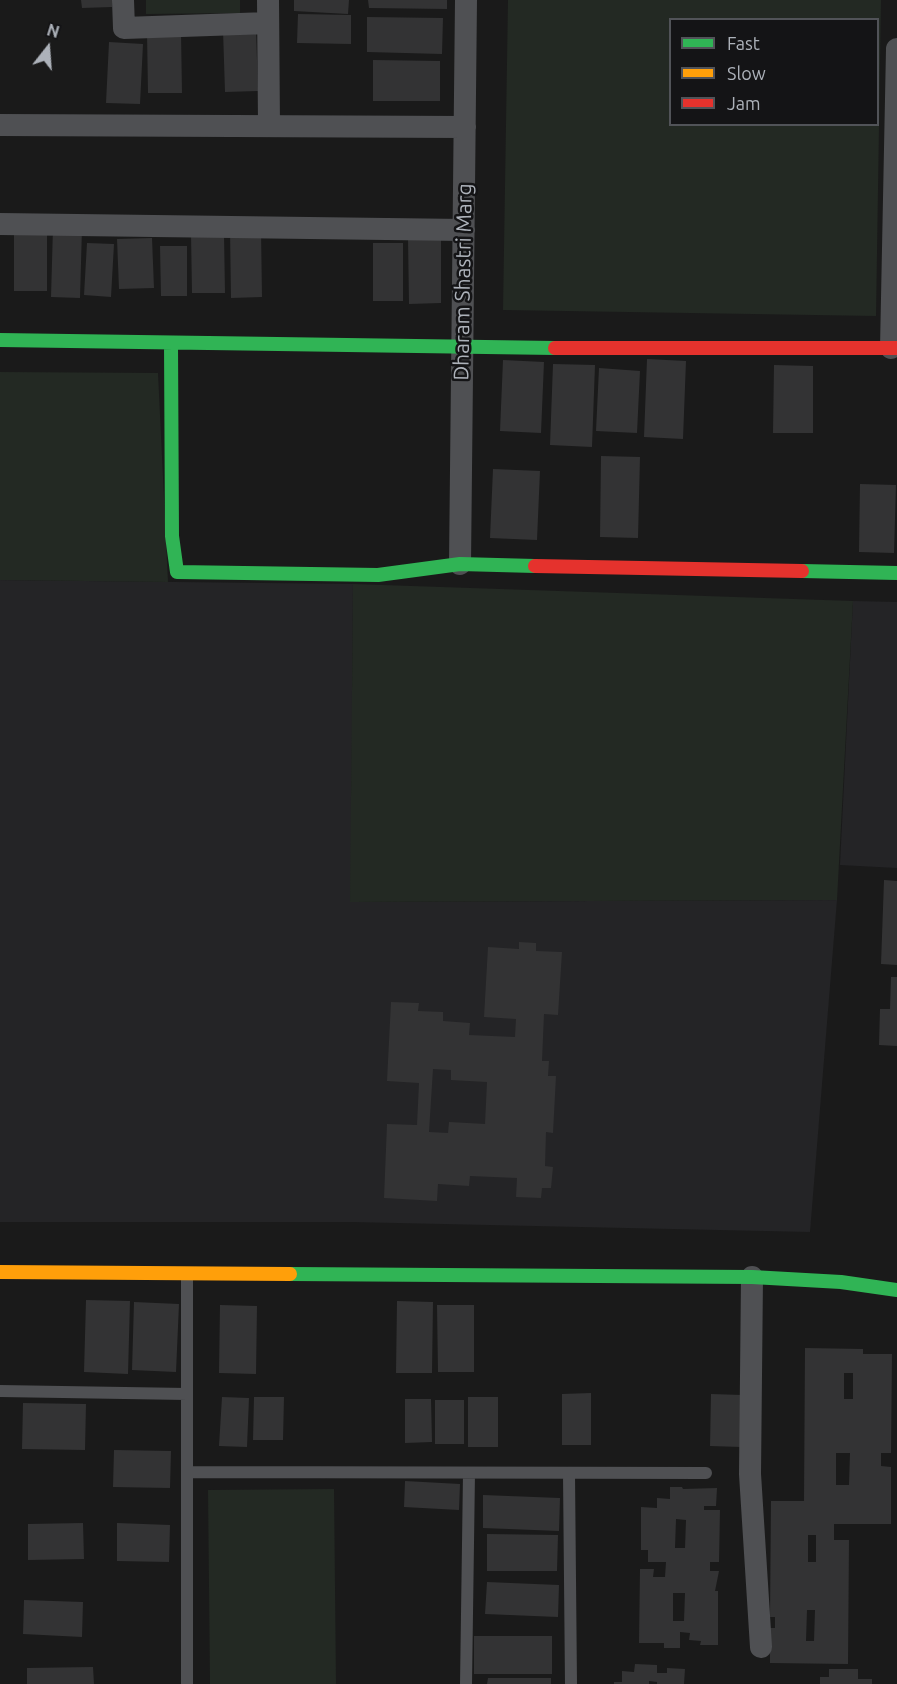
<!DOCTYPE html>
<style>
body{margin:0}
#map{position:relative;width:897px;height:1684px;overflow:hidden;background:#1a1a1a;font-family:Ubuntu,sans-serif}
canvas{display:block}
.legend{position:absolute;left:669px;top:18px;width:210px;height:108px;box-sizing:border-box;background:#141416;border:2px solid #515358;margin:0;padding:8px 10px;list-style:none;font-size:18px;color:#adb2ba}
.legend li{display:flex;align-items:center;gap:12px;height:30px}
.legend b{width:30px;border:2px solid #515358}
.north{position:absolute;left:18px;top:18px;width:60px;height:60px;-webkit-text-stroke:4px #141416;paint-order:stroke;rotate:17deg;font-size:16px;font-weight:700;line-height:24px;text-align:center;color:#adb2ba}
.north::after{content:'';display:block;margin:auto;width:21px;height:27px;background:#adb2ba;clip-path:polygon(50% 0,100% 100%,50% 72%,0 100%)}
</style>
<div id="map">
<canvas width="897" height="1684"></canvas>
<ul class="legend">
<li><b style="height:8px;background:#30b455"></b>Fast</li>
<li><b style="height:8px;background:#ff9f0a"></b>Slow</li>
<li><b style="height:8px;background:#e5322d"></b>Jam</li>
</ul>
<div class="north">N</div>
</div>
<script>
const g = document.querySelector('canvas').getContext('2d');
g.lineJoin = 'round';
function fillPath(path, color) { g.fillStyle = color; g.fill(path, 'evenodd'); }
const shape = rows => new Path2D(rows.map(r => 'M' + r).join(''));
function trace(path, color, width, dash) { g.strokeStyle = color; g.lineWidth = width; g.lineCap = dash ? 'butt' : 'round'; g.setLineDash(dash || []); g.stroke(path); }
function label(font, color, halo, rows, align = 'center') {
  g.font = font + ' Ubuntu,sans-serif'; g.lineWidth = 5; g.setLineDash([]); g.textBaseline = 'middle'; g.strokeStyle = halo; g.fillStyle = color; for (const [text, x, y, turn = 0] of rows) {
    g.save(); g.translate(x, y); g.rotate((+turn || 0) * Math.PI / 180); g.textAlign = isNaN(turn) ? turn : align; if (halo) g.strokeText(text, 0, 0); g.fillText(text, 0, 0); g.restore();
  }
}
const built = shape([
 [0,580,353,584,351,902,837,900,810,1232,351,1222,0,1222],
 [853,601,897,602,897,868,840,865]
]);
const green = shape([
 [146,0,240,0,240,13,146,14],
 [508,0,881,0,876,316,503,310],
 [670,20,878,20,878,124,670,124],
 [0,372,158,373,168,582,0,580],
 [353,584,853,601,837,900,350,902],
 [334,1489,336,1684,210,1684,208,1490]
]);
const building = shape([
 [81,0,112,0,112,7,82,8],
 [294,0,349,0,348,14,294,11],
 [368,0,447,0,447,9,369,8],
 [298,14,351,15,351,44,297,43],
 [367,17,443,18,442,54,367,52],
 [256,29,258,91,225,92,223,30],
 [147,32,181,32,182,93,148,93],
 [109,42,143,44,140,104,106,103],
 [373,60,440,61,440,101,373,101],
 [53,227,82,228,80,298,51,297],
 [14,229,47,229,47,291,14,291],
 [230,229,261,229,262,297,231,298],
 [191,234,224,234,225,293,192,293],
 [152,238,154,288,119,289,117,239],
 [408,238,441,238,441,303,409,304],
 [87,243,114,244,111,297,84,295],
 [373,243,403,243,403,301,373,301],
 [160,246,187,246,187,296,161,296],
 [647,359,686,361,683,439,644,437],
 [503,360,544,362,541,433,500,431],
 [553,364,595,365,592,447,550,445],
 [774,365,813,366,813,433,773,433],
 [599,368,640,371,637,433,596,431],
 [601,456,640,457,638,538,600,537],
 [493,469,540,471,537,540,490,538],
 [860,484,896,485,894,553,859,552],
 [884,880,897,881,897,965,881,964],
 [519,942,536,943,536,951,562,952,558,1015,544,1014,542,1061,549,1061,548,1076,556,1076,553,1133,546,1132,545,1166,553,1167,551,1188,542,1188,541,1198,516,1197,517,1178,470,1176,469,1186,438,1184,437,1201,384,1198,387,1124,417,1125,419,1083,387,1081,391,1002,419,1003,418,1011,443,1012,443,1021,470,1023,469,1035,515,1037,516,1019,484,1017,488,947,519,949],
 [433,1069,451,1070,451,1080,487,1082,485,1124,449,1122,448,1133,429,1132],
 [891,977,897,977,897,1046,879,1045,880,1009,890,1009],
 [86,1300,130,1301,128,1374,84,1372],
 [397,1301,433,1302,432,1373,396,1373],
 [134,1302,179,1304,176,1372,132,1370],
 [220,1305,257,1306,256,1374,219,1373],
 [437,1305,474,1305,474,1372,438,1372],
 [805,1348,863,1349,863,1354,892,1354,891,1453,881,1453,881,1466,891,1467,891,1524,834,1524,834,1540,849,1540,848,1664,770,1663,770,1628,775,1628,775,1617,770,1617,771,1501,804,1501],
 [844,1373,853,1373,853,1399,844,1399],
 [836,1453,850,1453,849,1485,836,1485],
 [808,1535,816,1535,816,1562,808,1562],
 [807,1610,815,1610,814,1641,806,1641],
 [591,1393,591,1445,562,1445,562,1394],
 [711,1394,742,1395,741,1447,710,1446],
 [222,1397,249,1398,247,1447,219,1446],
 [254,1397,284,1397,283,1440,253,1440],
 [468,1397,498,1397,498,1447,468,1447],
 [405,1399,431,1399,432,1442,405,1443],
 [435,1400,464,1400,464,1444,435,1444],
 [23,1403,86,1404,85,1450,22,1449],
 [114,1450,171,1451,170,1488,113,1487],
 [405,1481,460,1484,459,1510,404,1507],
 [670,1487,682,1487,683,1489,717,1488,716,1506,704,1506,704,1510,720,1510,719,1562,710,1562,710,1571,719,1571,715,1591,718,1591,718,1645,700,1645,701,1641,689,1640,690,1633,680,1632,680,1648,664,1648,664,1643,639,1643,640,1569,654,1569,653,1577,665,1577,666,1562,648,1562,648,1550,641,1550,641,1507,657,1508,657,1498,670,1499],
 [676,1519,686,1520,685,1548,675,1548],
 [673,1593,685,1593,684,1621,673,1621],
 [483,1495,560,1498,559,1531,483,1528],
 [83,1523,84,1559,28,1560,28,1524],
 [117,1523,170,1525,169,1562,117,1561],
 [487,1534,558,1535,557,1571,487,1571],
 [487,1582,559,1585,558,1617,485,1614],
 [24,1600,83,1602,82,1637,23,1634],
 [474,1636,552,1636,552,1674,474,1674],
 [635,1664,657,1665,657,1673,667,1673,667,1668,685,1669,684,1684,657,1684,657,1682,649,1681,649,1684,614,1684,614,1682,622,1682,622,1671,634,1672],
 [93,1667,94,1684,27,1684,27,1668],
 [829,1669,858,1669,858,1679,872,1679,872,1684,820,1684,820,1677,829,1677],
 [488,1678,551,1678,551,1684,487,1684]
]);
const lane = shape([
 [0,1391,187,1394],
 [187,1472,706,1473],
 [569,1474,571,1684],
 [187,1684,187,1274],
 [466,1684,469,1473]
]);
const street = shape([
 [123,0,124,28,268,23],
 [268,0,269,125],
 [0,125,465,127],
 [0,224,464,230],
 [891,348,897,49],
 [460,564,466,0],
 [752,1277,750,1474,761,1647]
]);
const fast = shape([
 [0,340,555,348],
 [171,343,172,536,177,572,378,575,460,564,535,566],
 [802,571,897,573],
 [290,1274,752,1277,841,1282,897,1290]
]);
const slow = shape([
 [0,1272,290,1274]
]);
const jam = shape([
 [555,348,897,348],
 [535,566,802,571]
]);
const streetNames = [
 ["Dharam Shastri Marg",463,282,-89]
];
fillPath(built, '#242426');
fillPath(green, '#232923');
fillPath(building, '#333334');
trace(lane, '#4f5053', 12);
trace(street, '#4f5053', 22);
trace(fast, '#30b455', 14);
trace(slow, '#ff9f0a', 14);
trace(jam, '#e5322d', 14);
label('21px', '#adb2ba', '#141416', streetNames);
</script>
